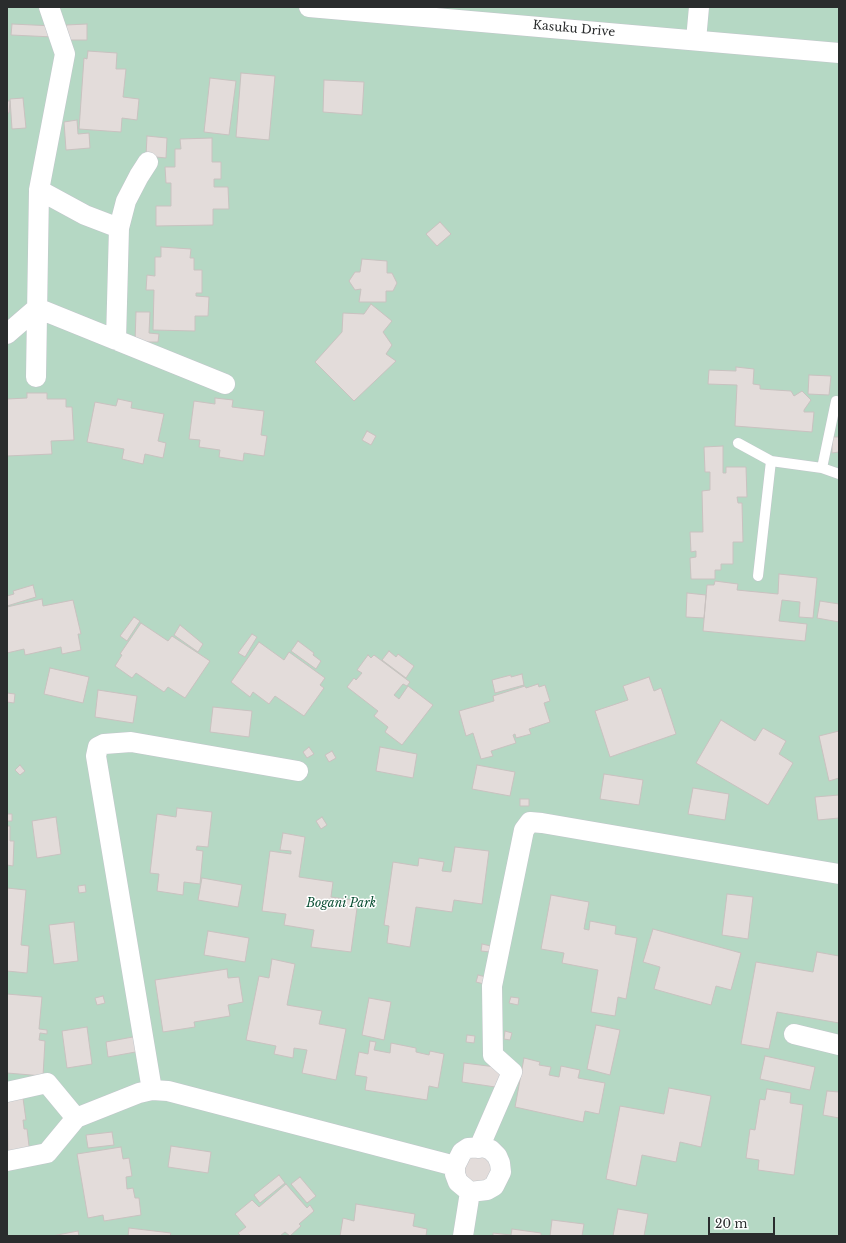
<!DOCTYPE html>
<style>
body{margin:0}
#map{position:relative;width:846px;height:1243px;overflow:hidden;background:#f5fafe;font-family:"Libre Baskerville",serif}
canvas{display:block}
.frame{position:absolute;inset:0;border:8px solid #2a2c2d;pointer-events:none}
.scale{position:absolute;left:708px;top:1217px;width:67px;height:18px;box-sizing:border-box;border:2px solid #2a2c2d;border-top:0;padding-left:5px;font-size:12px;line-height:14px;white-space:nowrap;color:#2a2c2d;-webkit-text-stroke:3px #fff;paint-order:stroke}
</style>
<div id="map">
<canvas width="846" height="1243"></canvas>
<div class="frame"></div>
<div class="scale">20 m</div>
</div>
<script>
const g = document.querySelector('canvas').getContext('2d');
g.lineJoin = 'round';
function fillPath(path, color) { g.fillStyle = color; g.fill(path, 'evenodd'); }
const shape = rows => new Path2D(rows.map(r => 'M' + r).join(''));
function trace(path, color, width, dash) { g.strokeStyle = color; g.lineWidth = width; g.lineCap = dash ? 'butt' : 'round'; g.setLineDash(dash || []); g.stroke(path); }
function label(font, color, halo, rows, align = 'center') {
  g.font = font + ' "Libre Baskerville",serif'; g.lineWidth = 3; g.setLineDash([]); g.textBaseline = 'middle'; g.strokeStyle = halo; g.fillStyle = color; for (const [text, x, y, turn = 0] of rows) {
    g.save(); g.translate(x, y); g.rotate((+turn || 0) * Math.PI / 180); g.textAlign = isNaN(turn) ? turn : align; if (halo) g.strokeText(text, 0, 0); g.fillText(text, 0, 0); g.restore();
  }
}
const green = shape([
 [7,7,839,7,839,1236,7,1236]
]);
const building = shape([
 [12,24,54,26,53,37,11,35,12,24],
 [87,24,87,40,66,40,66,25,87,24],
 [88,51,117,53,116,69,126,69,123,97,139,99,137,120,122,118,121,132,79,129,84,58,87,59,88,51],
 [241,73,275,76,269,140,236,137,241,73],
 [210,78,236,81,229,135,204,132,210,78],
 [324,80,364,82,362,115,323,112,324,80],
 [23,98,26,128,12,129,10,99,23,98],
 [7,101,10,101,9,113,7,113,7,101],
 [77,120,78,134,89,133,90,148,66,150,64,122,77,120],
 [147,136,167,138,166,158,146,156,147,136],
 [212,138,212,162,221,162,221,179,214,179,214,187,228,187,229,209,213,209,213,225,156,226,156,206,171,206,171,183,166,183,165,167,175,167,175,149,181,149,180,139,212,138],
 [440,222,451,234,437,246,426,234,440,222],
 [161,247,191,249,190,258,194,258,194,270,202,270,202,293,196,293,196,296,209,297,208,316,195,316,195,331,153,330,154,290,146,290,147,275,155,276,155,257,161,257,161,247],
 [362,259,387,261,387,273,392,273,397,283,393,291,386,291,386,302,359,302,361,289,355,290,349,281,355,272,360,272,362,259],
 [371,304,392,321,383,332,392,345,386,354,396,361,354,401,315,362,342,332,343,313,364,314,371,304],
 [136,312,150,312,149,333,159,334,158,342,135,342,136,312],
 [736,367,754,369,753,384,760,385,760,389,791,391,794,396,802,391,811,400,804,410,804,412,814,412,812,432,735,426,737,385,708,384,709,370,736,371,736,367],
 [809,375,831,376,829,395,808,394,809,375],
 [27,393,47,393,47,399,66,399,66,407,72,407,74,440,51,441,52,454,7,456,7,399,27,398,27,393],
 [215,398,233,400,232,407,264,411,261,435,267,436,264,456,244,453,243,461,219,457,220,450,199,447,200,440,189,439,194,401,215,404,215,398],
 [118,399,132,402,131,408,164,414,158,441,166,443,163,458,145,454,143,464,122,459,124,449,87,442,95,402,116,406,118,399],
 [367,431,376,436,371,445,362,440,367,431],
 [832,437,839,437,839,452,832,453,832,437],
 [723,446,723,473,726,473,726,467,746,467,747,497,737,497,738,503,742,503,743,542,733,542,733,564,721,564,721,570,715,570,715,579,691,579,690,558,696,557,696,551,691,552,690,532,703,532,702,491,710,490,710,472,705,472,704,447,723,446],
 [779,574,817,578,813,618,799,617,800,602,782,600,779,621,807,624,805,641,703,631,707,585,714,585,715,581,738,584,737,590,778,594,779,574],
 [33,585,36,597,7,606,7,596,14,594,13,591,33,585],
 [687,593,706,595,704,618,686,617,687,593],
 [42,599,43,606,73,600,81,634,78,634,81,650,62,654,61,647,25,655,24,649,7,653,7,607,42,599],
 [820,601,839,604,839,622,817,618,820,601],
 [134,617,140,621,127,641,120,636,134,617],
 [141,623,168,641,172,636,210,661,185,698,168,687,164,692,136,673,132,678,115,666,122,655,120,654,141,623],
 [180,625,203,644,198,652,174,635,180,625],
 [252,634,257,637,245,657,238,653,252,634],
 [298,641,314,653,313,655,321,661,316,669,291,651,298,641],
 [259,642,284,660,289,652,325,678,320,685,324,688,304,716,275,696,269,704,253,692,250,697,231,682,259,642],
 [389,651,396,657,398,654,414,666,406,678,382,660,389,651],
 [368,655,371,658,374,655,410,682,407,686,403,684,394,695,399,699,408,686,433,705,402,745,385,732,388,727,374,716,378,711,347,687,354,678,356,680,362,673,357,670,368,655],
 [50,668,89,677,83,703,44,694,50,668],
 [522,674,524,685,495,693,492,680,511,675,511,677,522,674],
 [649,677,654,691,661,688,676,734,610,757,595,711,628,700,623,686,649,677],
 [538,684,539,687,545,685,550,701,544,703,550,722,529,729,531,734,516,738,515,734,513,735,516,743,491,751,493,756,481,759,473,733,466,736,459,711,494,701,493,696,525,686,526,688,538,684],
 [98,690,137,696,133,723,95,717,98,690],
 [7,693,15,694,14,703,7,702,7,693],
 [213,707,252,711,249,737,210,732,213,707],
 [721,720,755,741,763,728,786,741,779,754,793,763,768,805,696,763,721,720],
 [839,731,839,778,829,781,819,736,839,731],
 [309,747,314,754,307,758,303,752,309,747],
 [380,747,417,754,413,778,376,771,380,747],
 [332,751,336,758,329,762,325,755,332,751],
 [20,765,25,771,20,775,15,770,20,765],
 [477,765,515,772,510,796,472,789,477,765],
 [604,774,643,780,639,805,600,799,604,774],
 [693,788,729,794,725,820,688,814,693,788],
 [839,795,839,818,818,820,815,797,839,795],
 [520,799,529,799,529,806,520,806,520,799],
 [177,808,212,812,208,847,197,846,196,850,203,851,200,884,184,882,183,895,157,891,159,874,150,873,157,814,176,817,177,808],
 [7,814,12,814,12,821,7,821,7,814],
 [56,817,61,854,37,858,32,821,56,817],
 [322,817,327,825,321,829,316,821,322,817],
 [7,826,10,826,10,841,14,841,13,866,7,865,7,826],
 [283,833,305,837,299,877,333,882,331,897,358,901,351,952,311,947,314,930,284,925,286,914,262,911,270,851,291,854,291,851,280,850,283,833],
 [455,847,489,851,482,904,454,900,452,912,416,907,410,947,387,943,389,926,384,925,393,862,418,866,419,858,444,862,442,871,451,872,455,847],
 [202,878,242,885,238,907,198,900,202,878],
 [85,885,86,892,79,893,78,886,85,885],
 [7,888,26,890,21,945,29,946,27,973,7,971,7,888],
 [727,894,753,897,748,939,722,935,727,894],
 [551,895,589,902,584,929,589,930,590,921,616,926,615,934,637,938,626,999,618,997,615,1016,591,1012,598,970,562,963,564,953,541,949,551,895],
 [74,922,78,961,54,964,49,925,74,922],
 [653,929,741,953,731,990,716,986,711,1005,654,989,660,967,643,962,653,929],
 [208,931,249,938,245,962,204,955,208,931],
 [482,944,491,946,490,952,481,951,482,944],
 [817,952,839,956,839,1023,777,1012,769,1049,741,1044,756,962,813,972,817,952],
 [272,959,295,964,287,1005,322,1011,319,1024,346,1029,336,1080,302,1073,307,1050,294,1048,293,1058,274,1054,276,1046,246,1040,259,976,269,978,272,959],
 [227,969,228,978,239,977,243,1002,228,1005,230,1016,194,1022,195,1027,163,1032,155,980,227,969],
 [478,975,486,977,484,984,476,982,478,975],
 [7,994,42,997,39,1029,47,1030,47,1034,40,1033,39,1040,45,1041,43,1076,7,1073,7,994],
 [103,996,105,1003,97,1005,95,998,103,996],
 [511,997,519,998,518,1005,509,1003,511,997],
 [369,998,391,1002,384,1040,362,1035,369,998],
 [596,1025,620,1030,610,1075,587,1069,596,1025],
 [87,1027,92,1064,67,1068,62,1031,87,1027],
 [505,1031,512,1033,510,1040,504,1039,505,1031],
 [467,1035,475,1036,474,1043,466,1042,467,1035],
 [138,1036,141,1051,108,1057,106,1042,138,1036],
 [370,1041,376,1042,374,1050,390,1053,391,1043,416,1048,416,1052,429,1055,430,1051,444,1054,438,1088,429,1086,427,1100,365,1090,367,1077,355,1075,359,1052,368,1054,370,1041],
 [765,1056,815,1067,810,1090,760,1079,765,1056],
 [524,1058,540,1062,539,1065,551,1067,549,1075,559,1077,561,1066,580,1070,578,1078,605,1083,599,1114,585,1111,583,1122,515,1107,524,1058],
 [464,1063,504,1068,502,1088,462,1082,464,1063],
 [669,1088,711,1096,701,1147,680,1142,676,1162,642,1155,636,1186,606,1179,620,1106,664,1114,669,1088],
 [767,1089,791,1093,790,1103,803,1105,794,1175,758,1170,759,1160,746,1158,750,1129,755,1130,760,1099,765,1100,767,1089],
 [827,1091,839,1092,839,1118,823,1115,827,1091],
 [7,1095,23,1098,26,1120,23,1120,24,1129,27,1129,30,1154,8,1157,7,1095],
 [112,1132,114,1145,88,1148,86,1135,112,1132],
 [171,1146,211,1152,208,1173,168,1167,171,1146],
 [121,1147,123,1159,129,1158,132,1176,126,1177,127,1189,133,1188,135,1198,139,1198,141,1215,104,1221,103,1215,88,1218,77,1154,121,1147],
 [482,1154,492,1164,492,1178,473,1186,462,1177,468,1157,482,1154],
 [279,1175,285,1183,260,1203,254,1195,279,1175],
 [300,1177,316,1196,307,1203,291,1184,300,1177],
 [286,1184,307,1208,310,1205,314,1211,299,1224,301,1226,290,1236,285,1232,280,1236,241,1236,238,1233,246,1227,235,1214,252,1200,259,1207,286,1184],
 [356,1204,415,1214,413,1226,427,1229,426,1236,340,1236,343,1218,354,1221,356,1204],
 [618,1209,648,1214,644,1236,613,1236,618,1209],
 [552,1220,584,1224,582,1236,550,1236,552,1220],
 [129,1228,171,1233,170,1236,128,1236,129,1228],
 [512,1229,541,1233,541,1236,493,1236,493,1233,511,1235,512,1229],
 [78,1231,79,1236,52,1236,78,1231]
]);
const lane = shape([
 [738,443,771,461,822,468,839,474],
 [822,468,836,401],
 [758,576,771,461]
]);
const street = shape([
 [309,7,839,53],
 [696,40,699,7],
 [39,190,85,215,119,228,116,340],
 [119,228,126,201,139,176,148,162],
 [7,334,37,308,225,384],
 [36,377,39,190,65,54,49,7],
 [794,1034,839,1045],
 [152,1090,96,756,98,747,104,744,131,742,298,771],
 [7,1092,47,1083,76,1118],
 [484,1147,491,1150,497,1156,500,1163,501,1172,494,1186,487,1190,470,1192,458,1182,455,1174,455,1166,462,1152,468,1148,484,1147],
 [479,1148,512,1072,493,1055,492,986,524,830,530,822,542,823,839,874],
 [7,1161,47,1153,76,1118,139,1093,152,1090,168,1091,455,1166],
 [463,1236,470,1192]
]);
const streetNames = [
 ["Kasuku Drive",574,29,5]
];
const parkNames = [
 ["Bogani Park",341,904]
];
fillPath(green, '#b5d8c4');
fillPath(building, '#e3dcda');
trace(building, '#c9c2c0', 1);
trace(lane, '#c1c6ca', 11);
trace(street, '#c1c6ca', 21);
trace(lane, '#fff', 10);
trace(street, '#fff', 20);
label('12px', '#2a2c2d', '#fff', streetNames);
label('italic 12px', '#0e5136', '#fff', parkNames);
</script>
